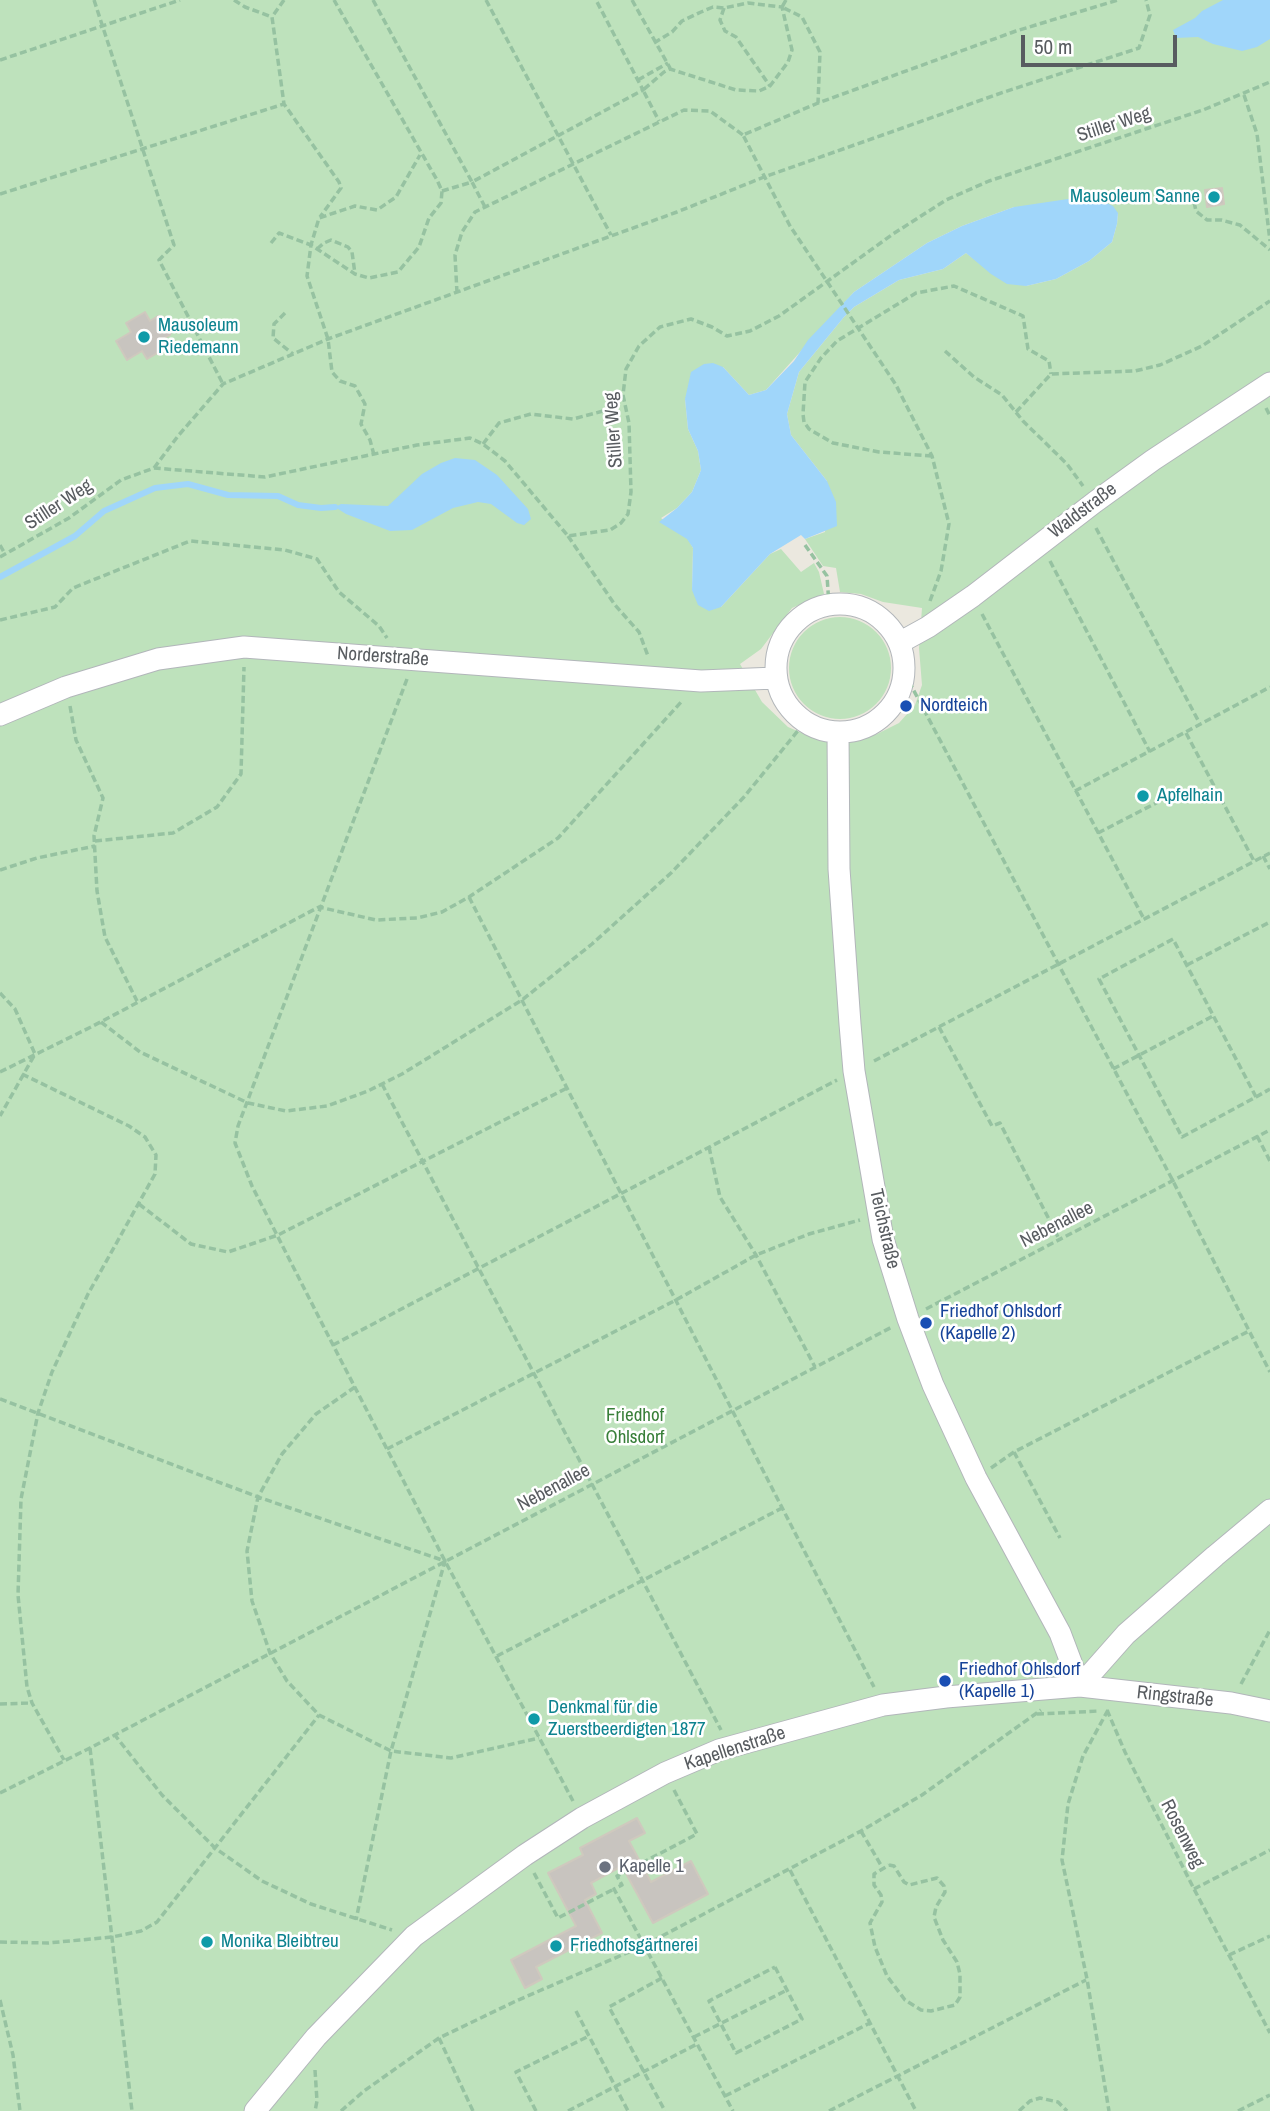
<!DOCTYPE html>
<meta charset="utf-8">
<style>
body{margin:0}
#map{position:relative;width:1270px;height:2111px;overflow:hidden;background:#ebe8df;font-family:"Archivo Narrow",sans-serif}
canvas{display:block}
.scale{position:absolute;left:1021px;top:35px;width:156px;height:32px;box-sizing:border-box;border:4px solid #585c60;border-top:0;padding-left:9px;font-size:21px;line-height:24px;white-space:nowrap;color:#585c60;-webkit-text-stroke:5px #fff;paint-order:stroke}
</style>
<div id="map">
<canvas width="1270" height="2111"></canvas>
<div class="scale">50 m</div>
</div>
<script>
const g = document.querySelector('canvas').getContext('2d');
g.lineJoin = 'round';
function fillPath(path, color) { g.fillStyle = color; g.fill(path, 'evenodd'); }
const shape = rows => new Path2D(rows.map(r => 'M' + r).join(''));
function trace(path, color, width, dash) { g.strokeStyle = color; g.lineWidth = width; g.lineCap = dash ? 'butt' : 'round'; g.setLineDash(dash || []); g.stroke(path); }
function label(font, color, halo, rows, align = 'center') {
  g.font = font + ' "Archivo Narrow",sans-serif'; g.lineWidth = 5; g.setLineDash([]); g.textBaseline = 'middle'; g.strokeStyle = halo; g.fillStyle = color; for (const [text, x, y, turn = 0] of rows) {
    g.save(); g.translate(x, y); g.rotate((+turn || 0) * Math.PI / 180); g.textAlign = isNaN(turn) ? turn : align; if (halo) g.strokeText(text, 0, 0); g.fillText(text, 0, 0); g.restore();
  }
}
const green = shape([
 [0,0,1270,0,1270,2111,0,2111],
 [1014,207,1118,213,1117,224,1112,242,1089,261,1056,279,1026,286,978,262,966,253,943,269,899,280,854,307,844,317,799,372,787,414,791,435,827,481,825,532,805,539,823,566,836,568,840,592,861,594,883,602,922,608,919,648,922,685,915,705,899,723,877,734,855,742,809,736,788,727,762,702,740,664,761,649,792,608,824,594,819,572,814,563,801,572,781,549,770,554,721,607,692,590,693,548,688,539,661,518,677,508,692,492,701,470,698,451,688,429,685,399,723,367,749,395,766,390,854,292,927,243,962,226],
 '789 668a51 51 0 1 1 102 0a51 51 0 1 1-102 0Z'
]);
const water = shape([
 [1223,0,1270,0,1270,39,1257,47,1242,51,1213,44,1198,37,1176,38,1173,30,1195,18,1202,11],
 [1068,199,1098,199,1113,206,1118,213,1117,224,1112,242,1089,261,1056,279,1026,286,1007,284,991,274,966,253,943,269,899,280,854,307,844,317,799,372,787,414,791,435,827,481,836,502,837,526,805,539,801,535,770,554,721,607,709,611,698,605,692,590,693,548,687,539,659,522,677,508,692,492,701,470,698,451,688,429,685,399,691,372,704,364,713,363,723,367,749,395,766,390,794,361,808,340,854,292,927,243,962,226,1014,207],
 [455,458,475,460,497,475,528,509,531,519,524,525,517,523,491,504,478,502,453,508,412,530,390,531,346,514,335,507,341,504,388,506,422,474,441,463]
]);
const stream = shape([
 [0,577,75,536,104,511,155,488,188,484,228,495,278,496,298,505,321,508,335,507]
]);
const building = shape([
 [1222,188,1224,204,1207,207,1205,190,1222,188],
 [145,312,150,321,158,316,166,318,172,328,170,335,161,340,166,348,147,359,142,351,127,360,116,341,131,332,126,323,145,312],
 [637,1818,645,1833,629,1841,651,1882,691,1861,708,1894,653,1923,622,1866,591,1883,596,1894,585,1900,602,1933,536,1967,542,1979,525,1988,511,1960,576,1926,548,1873,583,1855,580,1848,637,1818]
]);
const path = shape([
 [94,0,174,245,159,260,223,384],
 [234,0,245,7,272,17],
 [284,0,272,17,284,104,339,182,341,188,320,217],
 [373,0,472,182,643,90,596,0],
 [486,0,611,235],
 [632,0,670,68],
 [786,0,782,7,802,17,820,52,818,103],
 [724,8,720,20,725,31,736,37,770,86],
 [654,43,672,32,682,21,701,12,713,7,724,8,748,3,782,7,792,50,788,62,770,86,759,91,736,90,670,69,664,72,643,90,659,121],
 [0,60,180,0],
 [638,80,668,63],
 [1244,95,1257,134,1270,241],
 [442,191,472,182,485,207],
 [0,194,284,104],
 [1194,202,1196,211,1207,220,1221,220,1240,225,1270,250],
 [271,243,279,233,311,245,355,274,369,278,398,272,419,247,429,218,441,203,442,191,437,180,334,0],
 [317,249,324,243,331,240,348,247,352,252,355,274],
 [457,293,455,255,462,232,475,212,684,110,710,111,743,135],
 [285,313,274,324,273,338,293,354],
 [945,351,974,377,1002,395,1023,421,1067,464,1083,486],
 [1266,408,1270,416],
 [1016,412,1051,374,1135,371,1160,365,1202,346,1270,301],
 [483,444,499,423,531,414,573,419,607,410,623,395],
 [374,455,370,440,361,424,365,404,355,386,340,381,332,372,328,339,307,276,311,245,319,218,355,206,377,210,396,197,420,155],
 [932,456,879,452,833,443,809,429,804,422,803,414,805,382,821,358,837,341,916,293,954,286,1023,316,1028,349,1049,361,1051,374],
 [154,468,178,436,223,384,328,339,677,212,764,177,1004,92,1139,48,1150,15,1146,0],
 [1096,528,1200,724],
 [568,536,615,605,639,632,648,656],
 [0,545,5,554],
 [805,545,827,576,829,605],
 [0,557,69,518,121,480,154,468,265,477,417,445,470,438,483,444,505,461,568,536,610,530,621,523,628,514,631,492,629,423,623,395,626,369,639,346,660,327,691,319,712,327,727,336,750,331,779,316,893,234,946,200,989,181,1203,110,1270,82],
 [1050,561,1150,752],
 [930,601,941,571,949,524,932,456,896,385,790,226,743,135,818,103,1016,31,1118,0],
 [982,614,1144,919],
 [0,620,55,607,73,588,190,541,285,550,317,559,339,592,379,626,387,638],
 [904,672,1173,1181,1270,1372],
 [407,679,238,1126,235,1143,252,1186,333,1345,445,1561,573,1801],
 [70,706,76,740,103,798,94,836,97,891,105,937,137,1001],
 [1186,733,1254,861],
 [1075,791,1270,687],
 [1098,833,1158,802],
 [95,841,173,833,217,807,241,774,244,667],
 [1263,856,1270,869],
 [0,870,37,858,95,846],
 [469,897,874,1687],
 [1187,965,1270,922],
 [0,993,15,1009,35,1054,0,1116],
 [101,1022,140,1052,248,1103,286,1111,327,1106,368,1091,402,1074,522,1000,592,944,671,873,744,797,805,722],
 [939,1027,992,1126,1000,1123,1059,1239],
 [874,1061,1270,853],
 [1113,1069,1213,1016],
 [0,1072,91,1027,319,907,376,920,417,918,442,912,469,897,558,838,682,701],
 [22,1074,129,1126,145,1137,156,1155,155,1174,88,1294,52,1372,38,1413,21,1499,18,1595,27,1687,32,1703,64,1760],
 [382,1084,721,1730],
 [1256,1097,1173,939,1099,979,1182,1137,1256,1097,1270,1089],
 [1257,1136,1270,1161],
 [709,1147,720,1197,756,1255,815,1367],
 [139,1204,191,1244,228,1252,278,1235,567,1088],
 [926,1309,1270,1130],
 [333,1345,837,1080],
 [355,1387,316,1414,282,1454,258,1497,247,1551,252,1601,270,1653,287,1681,319,1715,391,1751,451,1758,539,1738],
 [0,1399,258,1497,445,1561,391,1751,356,1920],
 [387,1449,676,1300,756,1255,809,1234,860,1220],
 [1014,1452,1060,1538],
 [991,1468,1014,1452,1249,1331],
 [497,1656,782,1508],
 [1241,1684,1270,1630],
 [0,1704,32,1703],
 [1107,1710,1125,1752,1194,1889,1270,2033],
 [1108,1710,1083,1756,1068,1804,1062,1860,1087,1979,1109,2111],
 [1037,1714,1099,1711],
 [114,1734,162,1795,215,1848,262,1881,311,1904,392,1930],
 [90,1748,132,2111],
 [674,1790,697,1834,617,1876,622,1885,614,1889,733,2111],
 [0,1793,90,1748,892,1327],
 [861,1831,882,1867],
 [889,1865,894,1866,904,1882,909,1885,937,1878,944,1886,945,1892,936,1907,934,1917,943,1940,957,1962,960,1974,960,1997,955,2005,931,2011,921,2010,905,2000,887,1976,875,1947,870,1923,882,1902,881,1895,874,1885,874,1874,889,1865],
 [790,1870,916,2111],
 [534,1873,558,1918,614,1889],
 [1194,1889,1270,1850],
 [622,1940,643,1945],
 [0,1942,48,1943,112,1937,141,1931,157,1922,319,1715],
 [1229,1955,1270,1936],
 [775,1967,802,2019,736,2053,709,2001,775,1967],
 [662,1978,609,2007,665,2111],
 [0,2000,13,2055,20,2111],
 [576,2011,628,2111],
 [694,2037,787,1990],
 [439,2038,473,2111],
 [315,2070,317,2101,315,2111],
 [725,2096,870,2023],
 [341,2111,364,2091,439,2038,516,2001,645,1945,861,1831,922,1795,1041,1710],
 [536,2111,516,2072,589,2036],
 [568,2111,697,2044],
 [829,2111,1086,1980],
 [1019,2111,1030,2101,1040,2098,1058,2102,1067,2111],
 [1238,2111,1270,2095]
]);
const minor = shape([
 '776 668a64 64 0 1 1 128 0a64 64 0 1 1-128 0Z',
 [899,643,928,627,973,596,1095,502,1153,460,1270,383],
 [0,715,66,687,158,659,244,647,701,681,776,678],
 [838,732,839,869,850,1024,854,1071,883,1239,908,1319,933,1385,976,1478,1060,1633,1080,1686],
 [1080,1686,1126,1634,1215,1556,1270,1510],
 [255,2111,316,2037,414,1936,525,1855,582,1818,665,1773,719,1750,883,1705,946,1697,1080,1686,1231,1703,1270,1711]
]);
const markers = [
 [1214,197,7,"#0f9aa8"],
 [144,337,7,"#0f9aa8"],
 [906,706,7,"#1a4fb4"],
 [1143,796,7,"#0f9aa8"],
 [926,1323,7,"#1a4fb4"],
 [945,1681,7,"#1a4fb4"],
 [534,1719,7,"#0f9aa8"],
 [605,1867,7,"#6b7280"],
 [207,1942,7,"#0f9aa8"],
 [556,1946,7,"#0f9aa8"]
];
const streetNames = [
 ["Stiller Weg",1114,125,-18],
 ["Stiller Weg",614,430,-94],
 ["Stiller Weg",59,505,-33],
 ["Waldstraße",1083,511,-37],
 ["Norderstraße",383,657,4],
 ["Nebenallee",1057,1225,-27],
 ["Teichstraße",884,1229,77],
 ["Nebenallee",554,1488,-28],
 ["Ringstraße",1175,1697,6],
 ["Kapellenstraße",735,1749,-18],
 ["Rosenweg",1182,1834,63]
];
const cultureNames = [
 ["Mausoleum Sanne",1200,197,"right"],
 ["Mausoleum",158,326],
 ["Riedemann",158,348],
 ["Apfelhain",1157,796],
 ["Denkmal für die",548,1708],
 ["Zuerstbeerdigten 1877",548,1730],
 ["Monika Bleibtreu",221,1942],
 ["Friedhofsgärtnerei",570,1946]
];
const transitNames = [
 ["Nordteich",920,706],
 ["Friedhof Ohlsdorf",940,1312],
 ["(Kapelle 2)",940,1334],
 ["Friedhof Ohlsdorf",959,1670],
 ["(Kapelle 1)",959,1692]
];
const parkNames = [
 ["Friedhof",635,1416],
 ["Ohlsdorf",635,1438]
];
const worshipNames = [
 ["Kapelle 1",619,1867]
];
fillPath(green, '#bee2bc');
fillPath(water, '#a0d6fa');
trace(stream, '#a0d6fa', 6);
fillPath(building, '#c8c4bf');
trace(building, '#cfc9be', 2);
trace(minor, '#b2b6ba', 23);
trace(path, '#96c2a1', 3.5, [7, 3.5]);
trace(minor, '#fff', 21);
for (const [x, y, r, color] of markers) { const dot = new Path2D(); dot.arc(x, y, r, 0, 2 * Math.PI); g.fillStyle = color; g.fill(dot); trace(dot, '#fff', 2.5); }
label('19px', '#585c60', '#fff', streetNames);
label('19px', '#0d838f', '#fff', cultureNames, 'left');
label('19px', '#164399', '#fff', transitNames, 'left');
label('19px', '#387f39', '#fff', parkNames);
label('19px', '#5b616d', '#fff', worshipNames, 'left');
</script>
